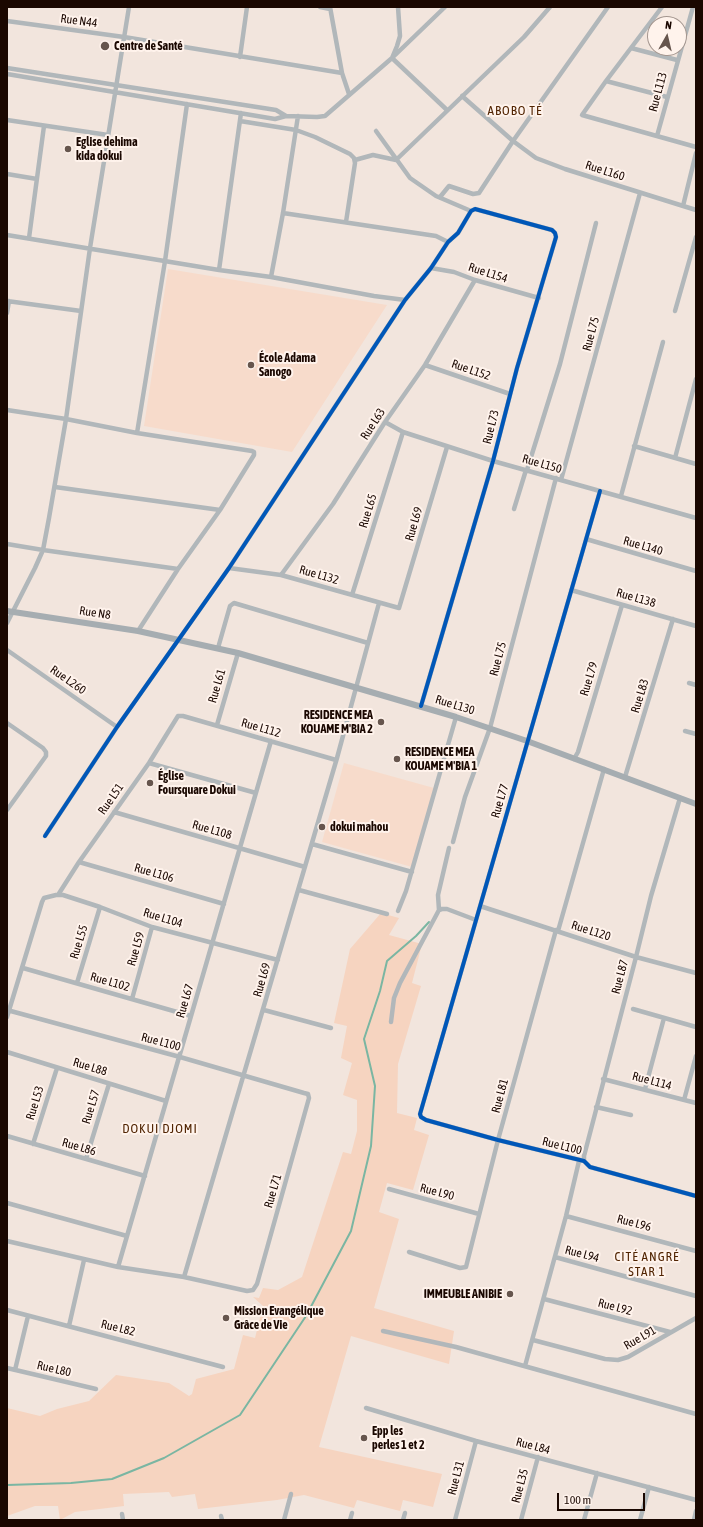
<!DOCTYPE html>
<meta charset="utf-8">
<style>
body{margin:0}
#map{position:relative;width:703px;height:1527px;overflow:hidden;background:#f2e5dd;font-family:"Asap Condensed",sans-serif}
canvas{display:block}
.frame{position:absolute;inset:0;border:8px solid #1a0700;pointer-events:none}
.north{position:absolute;left:647px;top:16px;width:40px;height:40px;box-sizing:border-box;background:#fff3ec;border:1px solid #a3958e;border-radius:50%;rotate:8deg;font-size:11px;font-weight:700;line-height:16px;text-align:center;color:#1a0700}
.north::after{content:'';display:block;margin:auto;width:14px;height:18px;background:#66554d;clip-path:polygon(50% 0,100% 100%,50% 72%,0 100%)}
.scale{position:absolute;left:557px;top:1493px;width:88px;height:18px;box-sizing:border-box;border:2px solid #1a0700;border-top:0;padding-left:5px;font-size:12px;line-height:14px;white-space:nowrap;color:#1a0700;-webkit-text-stroke:3px #fff3ec;paint-order:stroke}
</style>
<div id="map">
<canvas width="703" height="1527"></canvas>
<div class="frame"></div>
<div class="north">N</div>
<div class="scale">100 m</div>
</div>
<script>
const g = document.querySelector('canvas').getContext('2d');
g.lineJoin = 'round';
function fillPath(path, color) { g.fillStyle = color; g.fill(path, 'evenodd'); }
const shape = rows => new Path2D(rows.map(r => 'M' + r).join(''));
function trace(path, color, width, dash) { g.strokeStyle = color; g.lineWidth = width; g.lineCap = dash ? 'butt' : 'round'; g.setLineDash(dash || []); g.stroke(path); }
function label(font, color, halo, rows, align = 'center') {
  g.font = font + ' "Asap Condensed",sans-serif'; g.lineWidth = 4; g.setLineDash([]); g.textBaseline = 'middle'; g.strokeStyle = halo; g.fillStyle = color; for (const [text, x, y, turn = 0] of rows) {
    g.save(); g.translate(x, y); g.rotate((+turn || 0) * Math.PI / 180); g.textAlign = isNaN(turn) ? turn : align; if (halo) g.strokeText(text, 0, 0); g.fillText(text, 0, 0); g.restore();
  }
}
const built = shape([
 [168,269,387,305,292,452,144,426],
 [344,763,434,788,412,867,322,842]
]);
const green = shape([
 [381,913,399,918,389,935,422,944,412,983,421,986,398,1064,397,1113,417,1118,414,1130,429,1135,413,1190,387,1183,379,1212,399,1219,374,1308,454,1331,449,1364,351,1336,319,1447,442,1474,433,1507,403,1500,400,1511,357,1500,354,1508,304,1495,277,1500,198,1509,195,1494,172,1497,169,1492,123,1494,124,1506,75,1512,60,1520,58,1506,35,1506,7,1516,7,1408,40,1416,57,1409,89,1401,116,1375,169,1383,189,1396,192,1394,196,1379,234,1369,243,1335,255,1338,263,1306,253,1297,259,1298,263,1288,278,1290,302,1277,343,1152,351,1154,357,1131,357,1100,343,1095,352,1063,341,1058,347,1026,334,1023,350,949]
]);
const stream = shape([
 [7,1485,71,1483,112,1479,164,1458,240,1415,306,1316,351,1231,371,1146,375,1086,364,1039,380,991,387,961,416,936,429,922]
]);
const street = shape([
 [320,7,330,9],
 [330,7,342,73,349,94],
 [445,7,392,58,447,110],
 [662,7,606,81,582,115,696,147],
 [7,21,124,37,342,73],
 [631,48,677,60],
 [240,57,247,7],
 [7,68,276,110,286,116],
 [7,74,275,119,286,116,317,117,325,116,392,58,397,46,400,36,398,7],
 [606,81,667,97],
 [462,96,513,141,536,158,565,169,696,210],
 [7,120,108,135],
 [240,121,296,130,315,137,350,154,354,158,355,163,346,222],
 [376,131,410,178,436,196,471,211],
 [657,136,693,7],
 [355,160,373,155,396,160,524,37,550,7],
 [7,174,37,179],
 [440,197,449,186,473,194,479,193,513,141,608,7],
 [683,206,696,153],
 [283,213,436,236,448,242],
 [7,235,219,270,271,277,374,296,405,300],
 [29,238,44,126],
 [431,268,454,272,475,280,539,298],
 [219,270,241,113],
 [271,277,283,213,298,116],
 [7,301,81,311],
 [675,311,696,237],
 [7,313,9,301],
 [425,365,510,394],
 [7,410,66,419,137,433,252,451,254,452,254,455,220,510,178,569,138,631],
 [385,422,403,432,493,461,696,518],
 [137,433,165,261,187,104],
 [634,446,696,464],
 [675,458,696,379],
 [527,470,560,364,596,223],
 [561,480,640,193],
 [55,487,220,510],
 [600,491,420,1114,421,1117,426,1120,498,1140,584,1161,590,1167,696,1196],
 [621,496,663,342],
 [514,509,526,470],
 [586,539,696,571],
 [7,544,43,550,178,569],
 [229,568,281,575,399,608,447,447],
 [281,575,333,504,385,422,425,365,475,280],
 [571,590,696,626],
 [352,595,403,432],
 [7,623,35,568,43,550,49,518,66,419,90,248,129,7],
 [218,648,230,606,234,603,368,643],
 [7,650,117,727],
 [689,683,696,685],
 [7,723,43,748,46,752,46,756,7,810],
 [217,725,238,653],
 [685,731,696,734],
 [574,759,578,752,622,605],
 [149,763,256,793],
 [625,777,673,619],
 [114,812,305,867],
 [45,836,117,727,229,568,405,300,431,268,448,242,458,233,471,211,475,209,552,230,555,233,556,237,517,368,493,461,421,706],
 [453,842,465,797,490,728,556,478],
 [312,844,412,872],
 [79,862,224,904],
 [299,890,387,914],
 [58,895,79,862,149,763,178,716,183,716,336,760],
 [480,906,636,957,696,973],
 [439,910,438,895,449,848],
 [398,911,406,891,456,717],
 [558,931,604,769],
 [23,968,191,1016],
 [77,983,100,907],
 [132,999,152,927],
 [633,1009,696,1027],
 [7,1010,180,1057,304,1093,308,1094,309,1098,257,1284,253,1290,247,1291,184,1277,118,1267,7,1241],
 [264,1010,331,1028],
 [7,1017,42,902,44,898,56,895,63,895,100,907,152,927,278,960],
 [391,1022,394,998,400,983,439,910,442,909,447,909,476,920],
 [7,1052,166,1101],
 [603,1079,696,1103],
 [645,1089,664,1018],
 [684,1100,696,1056],
 [596,1107,631,1115],
 [7,1136,145,1176],
 [33,1144,57,1068],
 [86,1159,109,1084],
 [584,1161,584,1156,636,957,651,896,680,798],
 [389,1189,479,1214],
 [7,1203,127,1236],
 [566,1216,696,1251],
 [409,1252,460,1268,466,1267,498,1140,556,930],
 [555,1257,696,1296],
 [118,1267,271,741],
 [184,1277,337,758,379,603],
 [544,1299,670,1332],
 [7,1310,223,1367],
 [69,1326,84,1260],
 [383,1331,456,1347,696,1414],
 [533,1340,605,1359,618,1360,628,1357,696,1318],
 [525,1366,566,1216,579,1161],
 [7,1368,96,1389],
 [15,1370,28,1316],
 [366,1408,476,1441,696,1500],
 [122,1514,123,1520],
 [221,1516,222,1520],
 [284,1520,291,1494],
 [350,1520,352,1513],
 [403,1520,405,1513],
 [455,1520,476,1441],
 [521,1520,538,1457],
 [584,1520,597,1473],
 [640,1520,649,1487],
 [694,1520,696,1511]
]);
const secondary = shape([
 [7,611,138,631,238,653,456,717,527,741,696,804]
]);
const cycleway = shape([
 [600,491,420,1114,421,1117,426,1120,498,1140,584,1161,590,1167,696,1196],
 [45,836,117,727,229,568,405,300,431,268,448,242,458,233,471,211,475,209,552,230,555,233,556,237,517,368,493,461,421,706]
]);
const markers = [
 [105,46,5,"#66554d"],
 [68,149,4,"#66554d"],
 [251,365,4,"#66554d"],
 [381,722,4,"#66554d"],
 [397,759,4,"#66554d"],
 [150,783,4,"#66554d"],
 [322,827,4,"#66554d"],
 [510,1294,4,"#66554d"],
 [226,1318,4,"#66554d"],
 [364,1438,4,"#66554d"]
];
const streetNames = [
 ["Rue N44",79,21,8],
 ["Rue L113",658,92,-75],
 ["Rue L160",605,171,18],
 ["Rue L154",488,273,18],
 ["Rue L75",591,334,-75],
 ["Rue L152",471,370,19],
 ["Rue L63",373,424,-57],
 ["Rue L73",491,427,-76],
 ["Rue L150",542,464,16],
 ["Rue L65",368,511,-73],
 ["Rue L69",414,524,-74],
 ["Rue L140",643,546,16],
 ["Rue L132",319,575,16],
 ["Rue L138",636,598,16],
 ["Rue N8",95,613,9],
 ["Rue L75",498,659,-75],
 ["Rue L79",589,679,-73],
 ["Rue L260",68,680,35],
 ["Rue L61",217,686,-74],
 ["Rue L83",640,696,-73],
 ["Rue L130",455,705,17],
 ["Rue L112",261,728,16],
 ["Rue L51",111,799,-55],
 ["Rue L77",500,801,-74],
 ["Rue L108",212,830,16],
 ["Rue L106",154,873,16],
 ["Rue L104",163,918,17],
 ["Rue L120",591,931,18],
 ["Rue L55",79,942,-73],
 ["Rue L59",136,949,-74],
 ["Rue L87",620,977,-75],
 ["Rue L69",262,980,-74],
 ["Rue L102",110,982,16],
 ["Rue L67",185,1001,-74],
 ["Rue L100",161,1042,15],
 ["Rue L88",90,1067,17],
 ["Rue L114",652,1081,15],
 ["Rue L81",500,1096,-75],
 ["Rue L53",35,1103,-73],
 ["Rue L57",91,1107,-73],
 ["Rue L100",562,1146,14],
 ["Rue L86",79,1147,16],
 ["Rue L71",273,1191,-74],
 ["Rue L90",437,1192,15],
 ["Rue L96",634,1223,15],
 ["Rue L94",582,1254,15],
 ["Rue L92",615,1307,15],
 ["Rue L82",118,1328,14],
 ["Rue L91",640,1338,-30],
 ["Rue L80",54,1369,13],
 ["Rue L84",533,1446,15],
 ["Rue L31",456,1478,-75],
 ["Rue L35",520,1486,-75]
];
const poiNames = [
 ["Centre de Santé",114,46],
 ["Eglise dehima",76,142],
 ["kida dokui",76,156],
 ["École Adama",259,358],
 ["Sanogo",259,372],
 ["RESIDENCE MEA",373,715,"right"],
 ["KOUAME M'BIA 2",373,729,"right"],
 ["RESIDENCE MEA",405,752],
 ["KOUAME M'BIA 1",405,766],
 ["Église",158,776],
 ["Foursquare Dokui",158,790],
 ["dokui mahou",330,827],
 ["IMMEUBLE ANIBIE",502,1294,"right"],
 ["Mission Evangélique",234,1311],
 ["Grâce de Vie",234,1325],
 ["Epp les",372,1431],
 ["perles 1 et 2",372,1445]
];
const neighbourhoodNames = [
 ["ABOBO TÉ",515,111],
 ["DOKUI DJOMI",160,1129],
 ["CITÉ ANGRÉ",647,1257],
 ["STAR 1",647,1272]
];
fillPath(built, '#f7dbcb');
fillPath(green, '#f6d4c0');
trace(stream, '#7ab6a2', 2);
trace(street, '#b1b7ba', 4.5);
trace(secondary, '#a6adb1', 6);
trace(cycleway, '#0057b8', 4);
for (const [x, y, r, color] of markers) { const dot = new Path2D(); dot.arc(x, y, r, 0, 2 * Math.PI); g.fillStyle = color; g.fill(dot); trace(dot, '#fff3ec', 1.5); }
label('12px', '#1a0700', '#fff3ec', streetNames);
label('bold 12px', '#1a0700', '#fff3ec', poiNames, 'left');
g.letterSpacing = '1px';
label('13px', '#512402', '#fff3ec', neighbourhoodNames);
g.letterSpacing = '0px';
</script>
